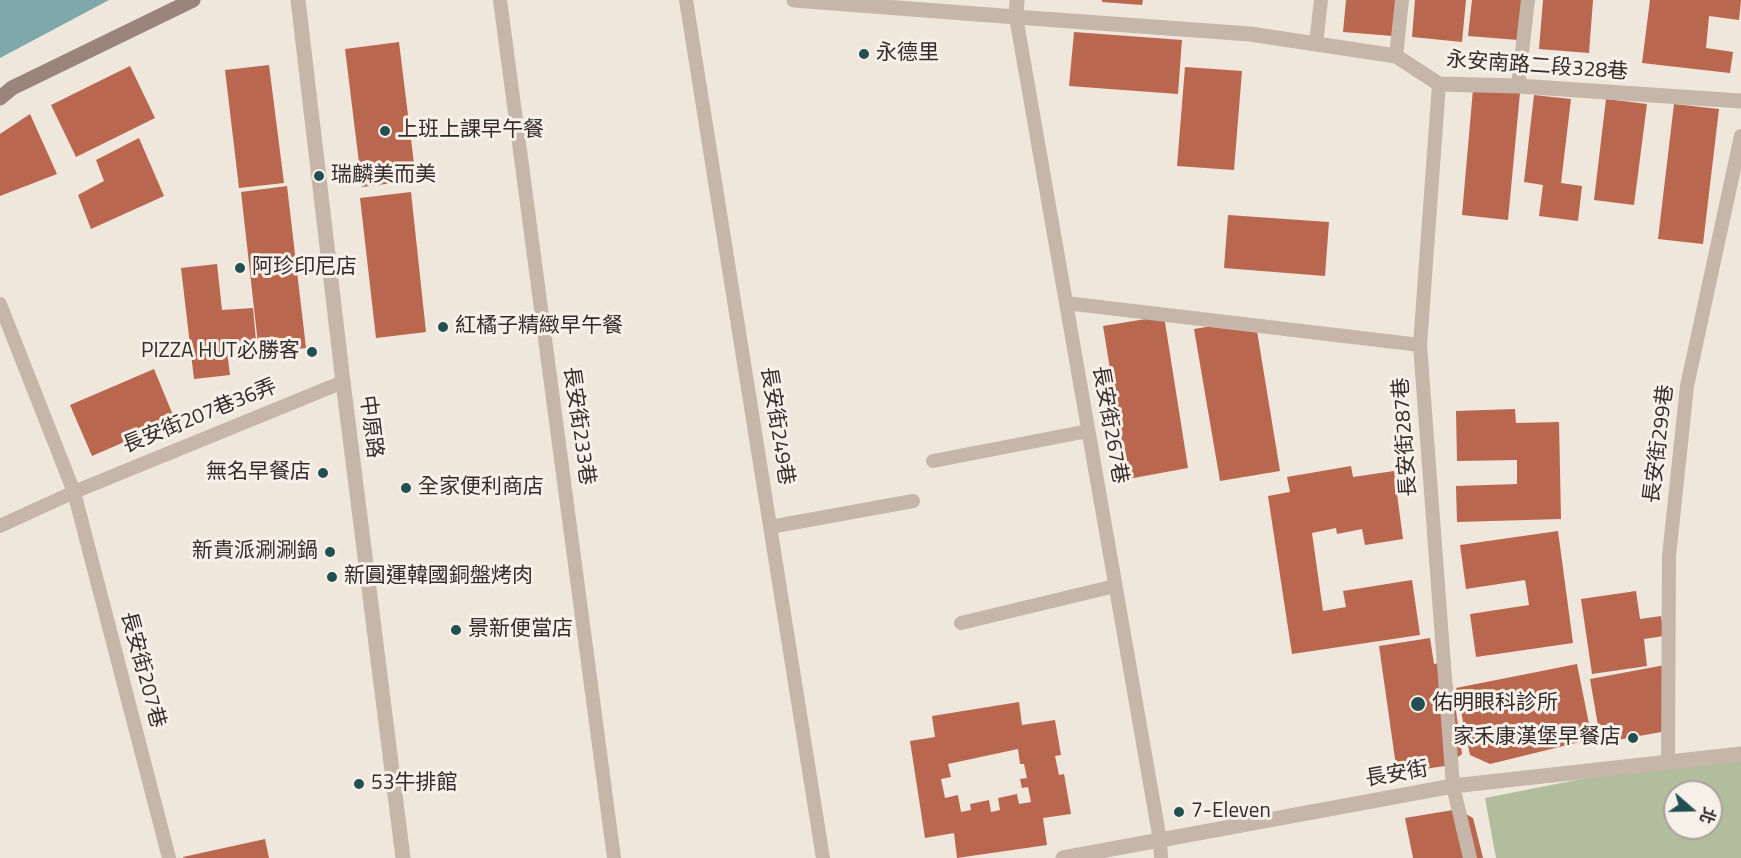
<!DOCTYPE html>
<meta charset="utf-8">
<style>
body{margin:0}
#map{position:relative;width:1741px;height:858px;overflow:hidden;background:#efe6dc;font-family:"Titillium Web","Noto Sans TC",sans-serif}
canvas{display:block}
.north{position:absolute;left:1663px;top:780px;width:60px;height:60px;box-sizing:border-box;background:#f7f0e8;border:2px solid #a9a29b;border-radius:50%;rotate:110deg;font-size:16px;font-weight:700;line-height:24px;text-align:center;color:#342c28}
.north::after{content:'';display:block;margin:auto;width:21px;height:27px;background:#224f51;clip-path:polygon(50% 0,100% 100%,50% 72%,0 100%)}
</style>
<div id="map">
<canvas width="1741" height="858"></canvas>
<div class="north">北</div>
</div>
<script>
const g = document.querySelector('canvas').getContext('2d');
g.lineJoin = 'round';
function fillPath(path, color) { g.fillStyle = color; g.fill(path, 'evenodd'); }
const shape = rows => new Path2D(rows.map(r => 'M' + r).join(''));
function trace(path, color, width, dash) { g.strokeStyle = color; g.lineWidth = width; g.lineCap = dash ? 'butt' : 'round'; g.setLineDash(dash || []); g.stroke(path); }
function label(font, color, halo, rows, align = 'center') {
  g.font = font + ' "Titillium Web","Noto Sans TC",sans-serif'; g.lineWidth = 6; g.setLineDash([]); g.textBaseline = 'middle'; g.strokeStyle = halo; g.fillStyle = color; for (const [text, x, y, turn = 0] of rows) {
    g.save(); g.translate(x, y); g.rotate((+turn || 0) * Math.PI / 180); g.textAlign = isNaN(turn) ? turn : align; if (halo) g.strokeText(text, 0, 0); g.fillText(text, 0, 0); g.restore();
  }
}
const green = shape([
 [1741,754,1741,858,1496,858,1485,798,1668,762],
 [1675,792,1711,792,1711,828,1675,828]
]);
const water = shape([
 [0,0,109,0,0,58]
]);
const building = shape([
 [1102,0,1143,0,1142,5,1102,2],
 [1346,0,1396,0,1393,36,1343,32],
 [1415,0,1466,0,1462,42,1412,37],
 [1472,0,1522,0,1518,40,1468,36],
 [1543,0,1593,0,1589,53,1539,49],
 [1650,0,1741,0,1739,20,1709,16,1706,48,1733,52,1730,73,1642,63],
 [1074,32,1182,40,1178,94,1069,86],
 [399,42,416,180,362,187,345,49],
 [269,65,284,183,239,188,225,70],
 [130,66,155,118,76,157,51,105],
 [1185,67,1242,71,1234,170,1177,166],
 [1473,89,1520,93,1508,220,1462,215],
 [1534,95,1571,99,1561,183,1582,186,1578,221,1539,216,1543,185,1524,182],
 [1606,99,1647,104,1634,205,1594,200],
 [1674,104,1719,109,1703,244,1658,239],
 [30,114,57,174,0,196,0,134],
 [139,138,164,196,91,229,78,195,104,181,96,160],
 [287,186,306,348,259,353,241,192],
 [411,192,426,332,376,338,360,198],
 [1228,215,1329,222,1325,276,1224,268],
 [217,264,222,310,253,308,256,341,226,343,230,375,194,379,181,268],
 [1164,316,1188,468,1128,479,1103,326],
 [1255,319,1280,471,1220,481,1194,329],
 [154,369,175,420,92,456,70,405],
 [1515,409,1516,423,1559,422,1561,519,1457,522,1456,486,1517,484,1517,460,1457,461,1456,411],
 [1351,466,1353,477,1394,471,1403,539,1365,545,1362,529,1337,534,1336,528,1312,533,1323,611,1346,607,1343,591,1412,580,1420,635,1292,654,1268,496,1290,492,1287,477],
 [1558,531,1573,643,1476,657,1470,614,1529,605,1527,592,1525,580,1466,589,1460,545],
 [1636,591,1640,619,1661,616,1664,636,1644,639,1647,666,1592,674,1581,599],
 [1430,638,1434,664,1449,661,1462,754,1445,766,1397,773,1379,646],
 [1577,664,1592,739,1490,764,1470,755,1456,688],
 [1665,665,1668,725,1661,732,1601,743,1590,679],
 [1019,702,1022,725,1055,720,1061,755,1055,756,1059,775,1064,774,1071,814,1043,818,1047,845,957,858,954,833,925,838,910,741,935,737,932,716],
 [1018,749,1020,764,1024,764,1027,778,1020,779,1022,788,1028,787,1031,802,1019,804,1017,794,998,798,1000,810,991,812,989,800,970,804,971,810,961,812,958,795,945,798,941,779,951,777,948,764],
 [1453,810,1464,813,1473,818,1483,858,1413,858,1405,818],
 [265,839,269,858,183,858,183,857]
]);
const lane = shape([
 [500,0,614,858],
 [686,0,823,858],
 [1016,17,1160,840,1161,858],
 [1316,44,1321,0],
 [1396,56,1402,0],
 [1439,84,1420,345,1453,786,1470,858],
 [1518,86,1528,0],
 [1066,303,1420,345],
 [0,304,74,492,169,858],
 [933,461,1088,431],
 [0,526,74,492,343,382],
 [770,527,913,501],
 [961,623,1115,586],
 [1668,762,1669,556,1687,386,1741,136]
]);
const street = shape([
 [298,0,343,382,403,858],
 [794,0,1016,17,1017,0],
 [1016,17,1250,34,1396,56,1439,84,1518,86,1741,101],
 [1063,858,1453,786,1741,754]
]);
const secondary = shape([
 [0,98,12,88,193,0]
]);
const markers = [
 [864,54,6,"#224f51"],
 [385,131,6,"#224f51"],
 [319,176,6,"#224f51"],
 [240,268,6,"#224f51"],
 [443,327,6,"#224f51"],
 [312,352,6,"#224f51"],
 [323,473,6,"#224f51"],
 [406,488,6,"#224f51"],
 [330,552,6,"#224f51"],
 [332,577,6,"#224f51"],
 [456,630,6,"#224f51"],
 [1418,704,8,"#224f51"],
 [1633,738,6,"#224f51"],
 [359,784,6,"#224f51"],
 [1179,812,6,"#224f51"]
];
const poiNames = [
 ["永德里",876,54],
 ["上班上課早午餐",397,131],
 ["瑞麟美而美",331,176],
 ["阿珍印尼店",252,268],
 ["紅橘子精緻早午餐",455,327],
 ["PIZZA HUT必勝客",300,352,"right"],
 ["無名早餐店",311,473,"right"],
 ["全家便利商店",418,488],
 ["新貴派涮涮鍋",318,552,"right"],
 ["新圓運韓國銅盤烤肉",344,577],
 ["景新便當店",468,630],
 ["佑明眼科診所",1432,704],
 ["家禾康漢堡早餐店",1621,738,"right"],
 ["53牛排館",371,784],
 ["7-Eleven",1191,812]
];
const streetNames = [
 ["永安南路二段328巷",1537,67,4],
 ["長安街207巷36弄",200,417,-22],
 ["長安街267巷",1109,425,80],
 ["長安街233巷",578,426,82],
 ["長安街249巷",776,426,81],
 ["中原路",370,427,83],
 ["長安街287巷",1406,437,-94],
 ["長安街299巷",1660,444,-83],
 ["長安街207巷",142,670,75],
 ["長安街",1397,775,-10]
];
fillPath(green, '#b2bd9d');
fillPath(water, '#7ea8a9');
fillPath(building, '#ba674f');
trace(lane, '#c6b6a9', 14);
trace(street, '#c6b6a9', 15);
trace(secondary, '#99857b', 15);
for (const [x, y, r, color] of markers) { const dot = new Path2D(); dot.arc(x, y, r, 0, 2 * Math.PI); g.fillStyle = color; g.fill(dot); trace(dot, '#f7f0e8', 2); }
label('21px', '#342c28', '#f7f0e8', poiNames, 'left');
label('21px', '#342c28', '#f7f0e8', streetNames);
</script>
